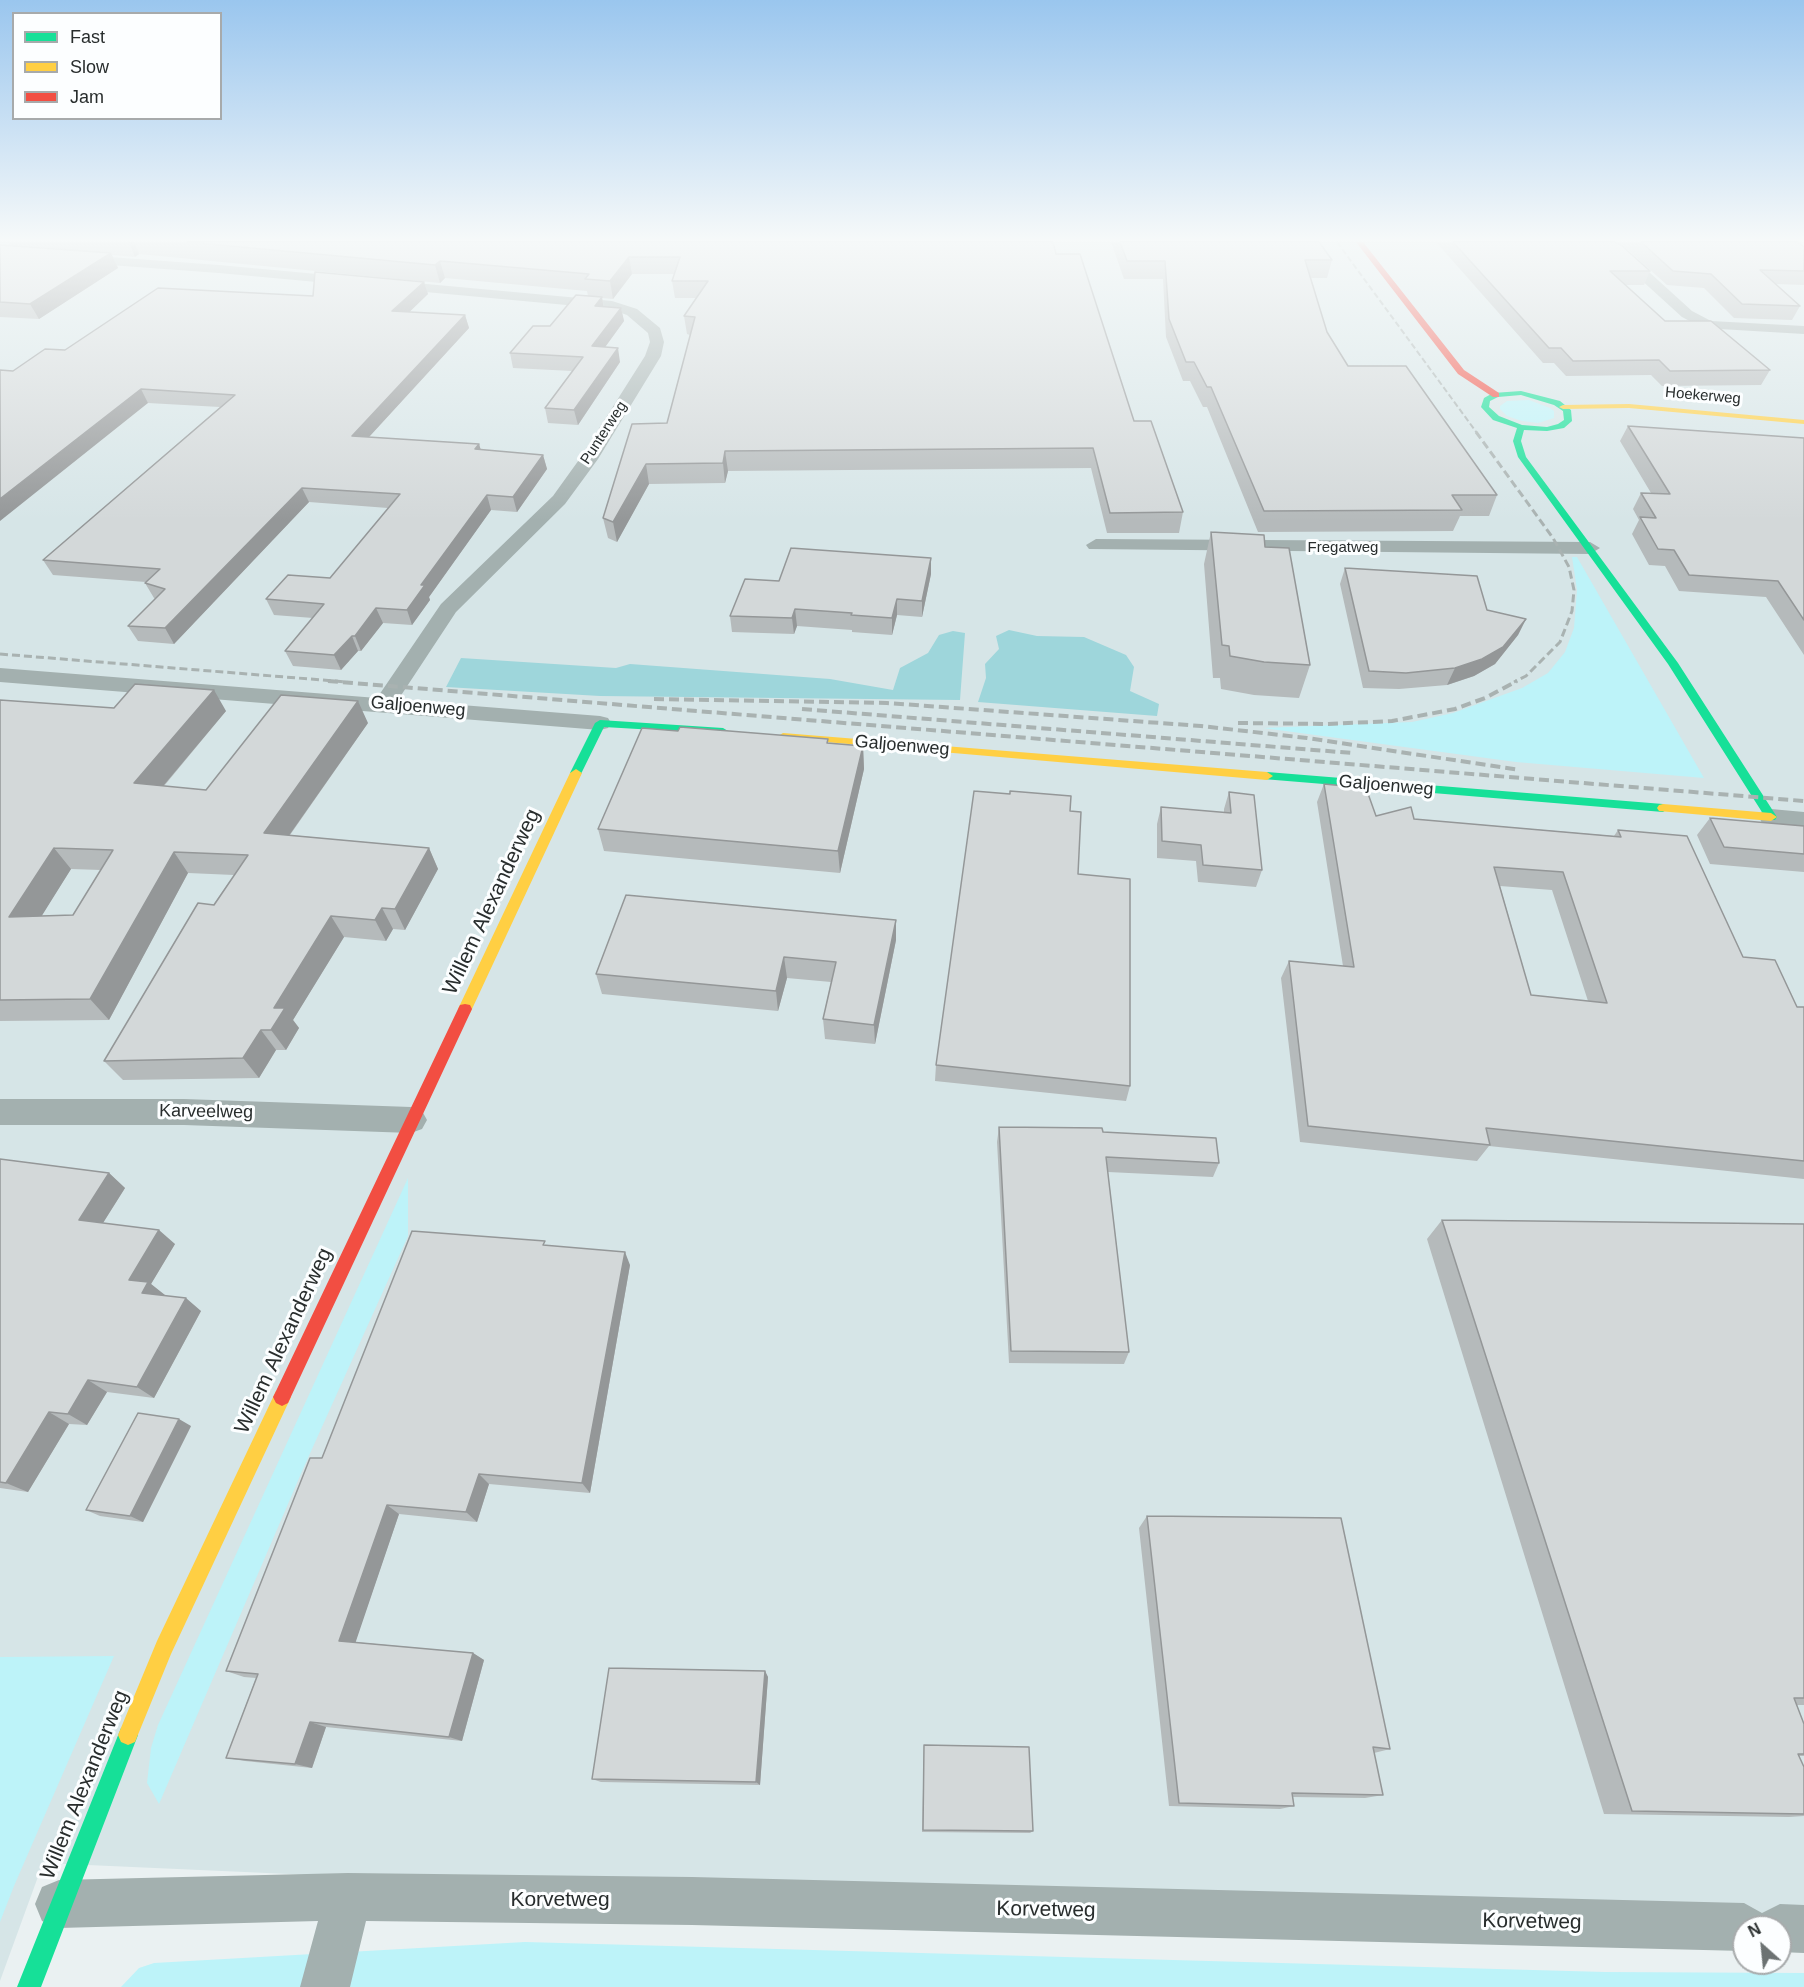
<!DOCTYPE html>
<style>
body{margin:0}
#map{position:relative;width:1804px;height:1987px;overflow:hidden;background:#eaf1f2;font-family:Arial,sans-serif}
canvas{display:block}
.legend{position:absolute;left:12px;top:12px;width:210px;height:108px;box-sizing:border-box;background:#fcfeff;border:2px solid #a7aaab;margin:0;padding:8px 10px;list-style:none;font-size:18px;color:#282d2d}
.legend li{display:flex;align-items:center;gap:12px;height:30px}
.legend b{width:30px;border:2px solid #a7aaab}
.north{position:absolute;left:1732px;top:1915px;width:60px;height:60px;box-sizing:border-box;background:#fcfeff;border:2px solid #a7aaab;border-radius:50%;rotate:333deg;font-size:16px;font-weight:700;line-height:24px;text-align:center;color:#282d2d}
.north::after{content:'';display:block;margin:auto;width:21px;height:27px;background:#6c7272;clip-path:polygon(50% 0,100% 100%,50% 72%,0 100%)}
</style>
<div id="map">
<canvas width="1804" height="1987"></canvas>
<ul class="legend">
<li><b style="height:8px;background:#16e098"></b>Fast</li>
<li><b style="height:8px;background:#ffcf43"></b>Slow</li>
<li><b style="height:8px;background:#f24e42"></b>Jam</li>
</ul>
<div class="north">N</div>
</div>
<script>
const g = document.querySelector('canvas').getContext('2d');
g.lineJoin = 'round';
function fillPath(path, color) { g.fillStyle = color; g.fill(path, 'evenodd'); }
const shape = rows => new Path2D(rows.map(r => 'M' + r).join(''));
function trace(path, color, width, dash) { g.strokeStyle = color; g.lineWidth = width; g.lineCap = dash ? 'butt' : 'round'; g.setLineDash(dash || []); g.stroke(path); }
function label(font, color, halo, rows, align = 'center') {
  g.font = font + ' Arial,sans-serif'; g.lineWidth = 6; g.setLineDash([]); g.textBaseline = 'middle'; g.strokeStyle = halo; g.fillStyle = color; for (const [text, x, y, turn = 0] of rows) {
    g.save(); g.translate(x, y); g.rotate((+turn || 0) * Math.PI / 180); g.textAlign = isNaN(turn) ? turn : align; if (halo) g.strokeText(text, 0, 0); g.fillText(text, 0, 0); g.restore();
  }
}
const built = shape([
 [0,242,1804,242,1804,1941,1780,1927,1744,1927,1744,1939,43,1863,0,1981]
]);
const green = shape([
 [1529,400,1550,408,1554,411,1554,418,1538,423,1522,421,1507,416,1500,409,1500,406,1507,401],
 [1572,557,1577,557,1704,778,1516,762,1263,728,1412,722,1453,713,1522,688,1548,673,1565,652,1574,628,1577,590],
 [408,1178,408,1236,303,1469,159,1804,147,1783,151,1748,158,1725],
 [114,1656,14,1886,0,1922,0,1657],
 [525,1942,1605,1972,1804,1973,1804,1987,121,1987,139,1968,154,1963]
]);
const forest = shape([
 [1009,630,1037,636,1084,637,1126,655,1134,667,1130,691,1159,704,1157,716,978,702,986,678,985,664,999,649,996,636],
 [953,631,965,633,960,700,600,696,446,687,461,658,616,668,630,664,830,679,893,690,900,668,928,653,939,635]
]);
const street = shape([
 [1585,242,1603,242,1626,251,1692,311,1711,321,1804,326,1804,334,1703,328,1682,317,1616,257,1585,242],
 [0,249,219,265,612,301,637,309,660,328,664,342,661,356,598,459,565,504,456,612,398,700,600,716,608,718,611,723,608,728,600,730,0,682,0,668,377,698,441,604,553,496,581,457,645,356,650,342,648,333,627,315,610,309,219,273,0,257,0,249],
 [1096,539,1590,542,1600,548,1590,554,1089,549,1086,545,1096,539],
 [1771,809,1804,812,1804,828,1762,823,1759,817,1762,811,1771,809],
 [0,1099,184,1099,411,1107,422,1111,427,1120,422,1129,411,1133,184,1125,0,1125,0,1099],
 [348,1873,692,1877,1744,1903,1762,1913,1780,1904,1804,1905,1804,1953,1780,1952,1780,1927,1744,1927,1744,1951,692,1925,366,1921,350,1987,300,1987,318,1921,59,1928,42,1921,35,1904,42,1887,59,1880,348,1873]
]);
const fast = shape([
 [1521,391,1560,401,1571,410,1572,421,1564,428,1547,431,1524,430,1521,441,1526,457,1678,663,1775,814,1777,817,1775,820,1767,820,1668,664,1518,457,1513,441,1517,428,1493,420,1481,407,1484,398,1493,393,1521,391],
 [1521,395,1554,405,1563,411,1564,420,1558,424,1547,427,1522,425,1499,416,1489,407,1490,401,1498,397,1521,395],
 [600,720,723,728,728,731,723,734,604,727,580,776,572,776,570,773,595,723,600,720],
 [1267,772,1663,804,1669,808,1663,812,1263,779,1261,776,1267,772],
 [128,1725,135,1728,138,1735,41,1987,17,1987,121,1728,128,1725]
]);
const slow = shape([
 [1629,404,1804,420,1804,424,1629,408,1563,409,1559,407,1563,405,1629,404],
 [783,733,1267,772,1273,776,1267,780,779,738,778,736,783,733],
 [576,769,582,773,472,1009,470,1013,460,1013,458,1009,570,773,576,769],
 [1663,804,1771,813,1777,817,1771,821,1659,811,1657,808,1659,805,1663,804],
 [282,1388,288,1391,291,1397,171,1654,135,1742,128,1745,121,1742,118,1735,157,1641,276,1391,282,1388]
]);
const jam = shape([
 [1356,242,1363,242,1464,370,1499,393,1499,397,1493,397,1458,374,1356,242],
 [465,1004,470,1005,472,1009,288,1403,282,1406,276,1403,273,1397,276,1391,458,1009,460,1005,465,1004]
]);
const railFar2 = shape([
 [1337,242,1477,433]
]);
const railFar1 = shape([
 [1476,432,1553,538,1569,567,1574,590,1572,611,1560,642,1526,676,1514,682],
 [0,654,347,682]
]);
const rail = shape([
 [328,681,1804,801],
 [654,699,887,703,1201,726,1307,738,1520,770],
 [802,709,1352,753],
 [1238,723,1328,724,1392,721,1455,709,1485,698,1517,681]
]);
const wall = shape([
 [8,242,1053,242,1056,254,1134,421,1183,512,1179,533,1107,533,1091,468,728,471,725,483,649,484,617,542,608,538,603,518,667,423,690,335,687,334,684,316,696,298,675,298,672,281,674,274,632,274,613,299,602,298,604,307,621,308,624,321,605,347,620,362,578,425,548,423,545,408,572,371,513,368,510,353,550,326,588,296,587,291,445,278,440,283,139,254,135,257,112,255,118,268,39,319,0,317,0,245,10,246],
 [1111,242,1319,242,1332,260,1327,278,1311,278,1327,332,1348,366,1497,495,1489,516,1460,516,1453,531,1258,532,1207,407,1203,407,1190,381,1183,381,1166,337,1163,279,1124,279],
 [1436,242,1798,242,1804,247,1804,285,1776,284,1800,306,1792,320,1734,318,1704,288,1667,285,1627,249,1623,248,1650,271,1644,285,1625,285,1665,321,1770,370,1761,385,1662,386,1651,375,1566,376,1554,363,1543,363],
 [424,282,428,294,409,312,465,315,469,328,369,437,479,444,481,450,543,455,547,469,517,512,491,510,429,597,430,600,412,625,383,623,361,651,358,651,341,670,293,666,285,651,313,618,274,615,266,599,330,578,388,508,309,502,174,644,138,641,128,626,155,599,154,598,145,583,146,582,53,575,43,560,220,407,148,403,13,371,65,350,313,296],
 [1628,426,1804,438,1804,655,1766,597,1679,591,1665,566,1649,565,1632,534,1639,520,1633,509,1641,493,1651,493,1620,441],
 [1211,532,1265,547,1310,665,1299,698,1254,695,1221,689,1220,678,1213,678,1204,564],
 [1345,568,1487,610,1526,619,1518,635,1495,664,1474,676,1447,685,1399,689,1363,688,1340,584],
 [931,574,922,617,897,615,892,635,852,632,852,630,797,626,794,634,732,632,730,616,779,581],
 [0,700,114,708,226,711,164,786,206,790,368,723,290,835,429,848,438,869,405,930,393,929,386,941,344,937,293,1020,299,1028,286,1050,276,1050,259,1078,123,1080,104,1061,234,875,188,873,109,1020,0,1021],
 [71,869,101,870,73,915,41,916],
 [828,743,863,746,864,769,840,873,604,851,598,829],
 [1324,784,1376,816,1414,819,1614,836,1618,830,1743,957,1797,1007,1804,1007,1804,1179,1489,1146,1477,1161,1300,1142,1281,978,1289,961,1343,966,1317,802],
 [1500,886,1552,890,1588,1001,1531,995],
 [1229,792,1262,870,1256,887,1198,882,1196,861,1157,858,1157,824,1161,807,1224,813,1224,809],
 [1070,811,1078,874,1130,1086,1126,1101,935,1081,936,1065],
 [1710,818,1804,826,1804,872,1710,864,1697,835],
 [896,940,875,1044,825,1039,823,1019,831,982,787,978,778,1011,602,994,596,974],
 [999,1127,1103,1132,1219,1163,1213,1177,1108,1172,1129,1352,1124,1364,1009,1363,997,1142],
 [0,1159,109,1173,125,1188,103,1223,175,1244,151,1284,164,1295,201,1311,154,1398,107,1392,87,1425,69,1424,28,1492,0,1488],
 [1442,1220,1804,1224,1804,1705,1797,1705,1804,1724,1804,1756,1799,1756,1804,1816,1789,1817,1604,1814,1427,1239],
 [547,1245,630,1265,590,1493,489,1484,477,1522,399,1514,355,1642,473,1653,484,1660,462,1741,326,1727,312,1768,245,1761,226,1758,256,1678,244,1677,226,1671,322,1458],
 [191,1426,143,1522,100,1516,86,1510],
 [1147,1516,1390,1749,1374,1753,1383,1795,1365,1798,1293,1797,1294,1806,1280,1809,1169,1806,1139,1528],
 [765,1671,768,1677,760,1785,601,1782,592,1779],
 [924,1745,1033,1831,1030,1833,922,1832]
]);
const shadedWall = shape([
 [129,242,134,242,139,254,135,257],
 [111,253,118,268,39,319,30,304],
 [629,257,632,274,613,299,610,281],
 [440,261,445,278,440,283,435,265],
 [424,282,428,294,397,324,392,311],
 [602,297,604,311,595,306],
 [621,308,624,321,595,361,592,346],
 [465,315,469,328,357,450,352,436],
 [618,348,620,362,578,425,574,410],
 [141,389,148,403,0,521,0,499],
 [479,444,483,458,475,449],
 [725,451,728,471,725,483,723,463],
 [543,455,547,469,517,512,513,497],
 [646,464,649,484,617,542,613,522],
 [302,488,309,502,174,644,165,628],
 [487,495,491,510,429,597,430,600,412,625,407,610,421,585],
 [931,558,931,574,922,617,922,601],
 [897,599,897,615,892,635,892,618],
 [376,608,383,623,361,651,355,636],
 [795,609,797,626,794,634,792,618],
 [1526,619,1518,635,1495,664,1474,676,1447,685,1455,668],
 [352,636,358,651,341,670,334,655],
 [214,690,226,711,148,804,134,783],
 [358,701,368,723,276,854,264,833],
 [863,746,864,769,840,873,838,851],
 [54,848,71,869,28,938,9,917],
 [429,848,438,869,405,930,395,909],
 [174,852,188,873,109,1020,90,999],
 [382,908,393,929,386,941,375,920],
 [331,916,344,937,293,1020,299,1028,286,1050,271,1030,274,1008],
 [896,920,896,940,875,1044,874,1025],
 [784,957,787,978,778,1011,776,991],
 [261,1030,276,1050,259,1078,243,1058],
 [109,1173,125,1188,96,1234,79,1220],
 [159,1230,175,1244,151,1284,165,1295,158,1306,142,1293,129,1280],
 [625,1252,630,1265,590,1493,582,1483],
 [186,1298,201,1311,154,1398,137,1387],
 [88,1380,107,1392,87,1425,68,1414],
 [49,1412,69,1424,28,1492,6,1483],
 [179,1419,191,1426,143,1522,130,1516],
 [479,1474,489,1484,477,1522,466,1512],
 [387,1505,399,1514,354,1647,339,1641],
 [473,1653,484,1660,462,1741,449,1737],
 [765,1671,768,1677,760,1785,756,1782],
 [310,1722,326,1727,312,1768,295,1764]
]);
const building = shape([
 [187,242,1053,242,1056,254,1080,254,1134,421,1151,421,1183,512,1110,513,1093,448,725,451,723,463,646,464,613,522,603,518,632,424,667,423,695,317,684,316,708,281,672,281,680,257,629,257,610,281,585,279,589,274,440,261,435,265,187,242],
 [1120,242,1319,242,1332,260,1305,260,1327,332,1348,366,1406,366,1497,495,1452,495,1462,510,1264,511,1211,387,1207,387,1194,362,1186,362,1169,319,1165,261,1127,261,1120,242],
 [1453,242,1615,242,1621,245,1650,271,1610,271,1665,321,1711,321,1770,370,1670,371,1659,360,1573,361,1561,348,1549,348,1453,242],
 [1641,242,1798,242,1804,247,1804,271,1760,270,1800,306,1742,304,1711,274,1673,271,1641,242],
 [0,245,111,253,30,304,0,302,0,245],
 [315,272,424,282,392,311,465,315,352,436,479,444,475,449,543,455,513,497,487,495,421,585,425,585,407,610,376,608,355,636,352,636,334,655,285,651,324,604,266,599,288,575,330,578,400,494,302,488,165,628,128,626,165,589,145,583,160,569,43,560,235,395,141,389,0,499,0,370,13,371,45,349,65,350,158,288,313,296,315,272],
 [576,295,602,297,595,306,621,308,592,346,618,348,574,410,545,408,583,357,510,353,533,326,550,326,576,295],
 [1628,426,1804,438,1804,620,1778,581,1689,575,1674,550,1658,549,1640,517,1656,518,1641,493,1670,494,1628,426],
 [1211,532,1264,535,1265,547,1289,548,1310,665,1264,662,1230,656,1229,646,1222,645,1211,532],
 [791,548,931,558,922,601,897,599,892,618,851,615,852,613,795,609,792,618,730,616,745,579,779,581,791,548],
 [1345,568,1477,576,1487,610,1526,619,1503,647,1482,659,1455,668,1406,673,1369,671,1345,568],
 [135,684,214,690,134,783,206,790,281,695,358,701,264,833,429,848,395,909,382,908,375,920,331,916,274,1008,285,1008,271,1030,261,1030,243,1058,104,1061,198,903,214,905,248,855,174,852,90,999,0,1000,0,700,114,708,135,684],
 [54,848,113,850,73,915,9,917,54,848],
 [680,727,828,739,827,743,863,746,838,851,598,829,642,728,678,731,680,727],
 [1324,784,1366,788,1376,816,1411,807,1414,819,1621,837,1618,830,1687,836,1743,957,1775,960,1797,1007,1804,1007,1804,1161,1486,1128,1490,1145,1308,1126,1289,961,1354,967,1324,784],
 [1494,867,1563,872,1607,1003,1531,995,1494,867],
 [974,791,1010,794,1010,791,1071,796,1070,811,1081,812,1078,874,1130,879,1130,1086,936,1065,974,791],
 [1229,792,1254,795,1262,870,1203,865,1201,845,1162,841,1161,807,1231,813,1229,792],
 [1710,818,1804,826,1804,854,1724,847,1710,818],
 [626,895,896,920,874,1025,823,1019,836,962,784,957,776,991,596,974,626,895],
 [999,1127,1102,1128,1103,1132,1216,1138,1219,1163,1106,1157,1129,1352,1011,1351,999,1127],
 [0,1159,109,1173,79,1220,159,1230,129,1280,148,1282,142,1293,186,1298,137,1387,88,1380,68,1414,49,1412,6,1483,0,1482,0,1159],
 [1442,1220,1804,1224,1804,1698,1794,1698,1804,1724,1804,1754,1798,1754,1804,1767,1804,1814,1632,1811,1442,1220],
 [412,1231,545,1241,543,1245,625,1252,582,1483,479,1474,466,1512,387,1505,339,1641,473,1653,449,1737,310,1722,295,1764,226,1758,258,1674,226,1671,310,1458,322,1458,412,1231],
 [138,1413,179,1419,130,1516,86,1510,138,1413],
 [1147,1516,1341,1518,1390,1749,1373,1747,1383,1795,1292,1793,1294,1806,1179,1803,1147,1516],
 [609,1668,765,1671,756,1782,592,1779,609,1668],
 [924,1745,1029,1747,1033,1831,923,1830,924,1745]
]);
const farStreetnames = [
 ["Hoekerweg",1703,396,5],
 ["Punterweg",604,433,-57],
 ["Fregatweg",1343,548]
];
const streetNames = [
 ["Galjoenweg",418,707,5],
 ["Galjoenweg",902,746,5],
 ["Galjoenweg",1386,786,5],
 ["Karveelweg",206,1112,1]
];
const nearStreetnames = [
 ["Willem Alexanderweg",492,902,-65],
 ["Willem Alexanderweg",284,1341,-65],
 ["Willem Alexanderweg",85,1785,-68],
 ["Korvetweg",560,1900],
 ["Korvetweg",1046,1910,1],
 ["Korvetweg",1532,1922,1]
];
fillPath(built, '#d6e5e7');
fillPath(green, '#bdf3f9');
fillPath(forest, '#9ed6db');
fillPath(street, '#a3b0af');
fillPath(fast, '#16e098');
fillPath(slow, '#ffcf43');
fillPath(jam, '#f24e42');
trace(railFar2, '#a9b2b1', 2, [6, 3]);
trace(railFar1, '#a9b2b1', 3, [8, 4]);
trace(rail, '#a9b2b1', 4, [10, 5]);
fillPath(wall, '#b5babb');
fillPath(shadedWall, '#949798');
fillPath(building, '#d3d8d9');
trace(building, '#949798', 1.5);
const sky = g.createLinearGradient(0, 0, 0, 521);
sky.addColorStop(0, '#9ac6ee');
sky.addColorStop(0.46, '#f6f9f9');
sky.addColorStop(1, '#f6f9f900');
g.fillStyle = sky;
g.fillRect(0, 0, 1804, 521);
label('15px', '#282d2d', '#fcfeff', farStreetnames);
label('18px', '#282d2d', '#fcfeff', streetNames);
label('21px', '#282d2d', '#fcfeff', nearStreetnames);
</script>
